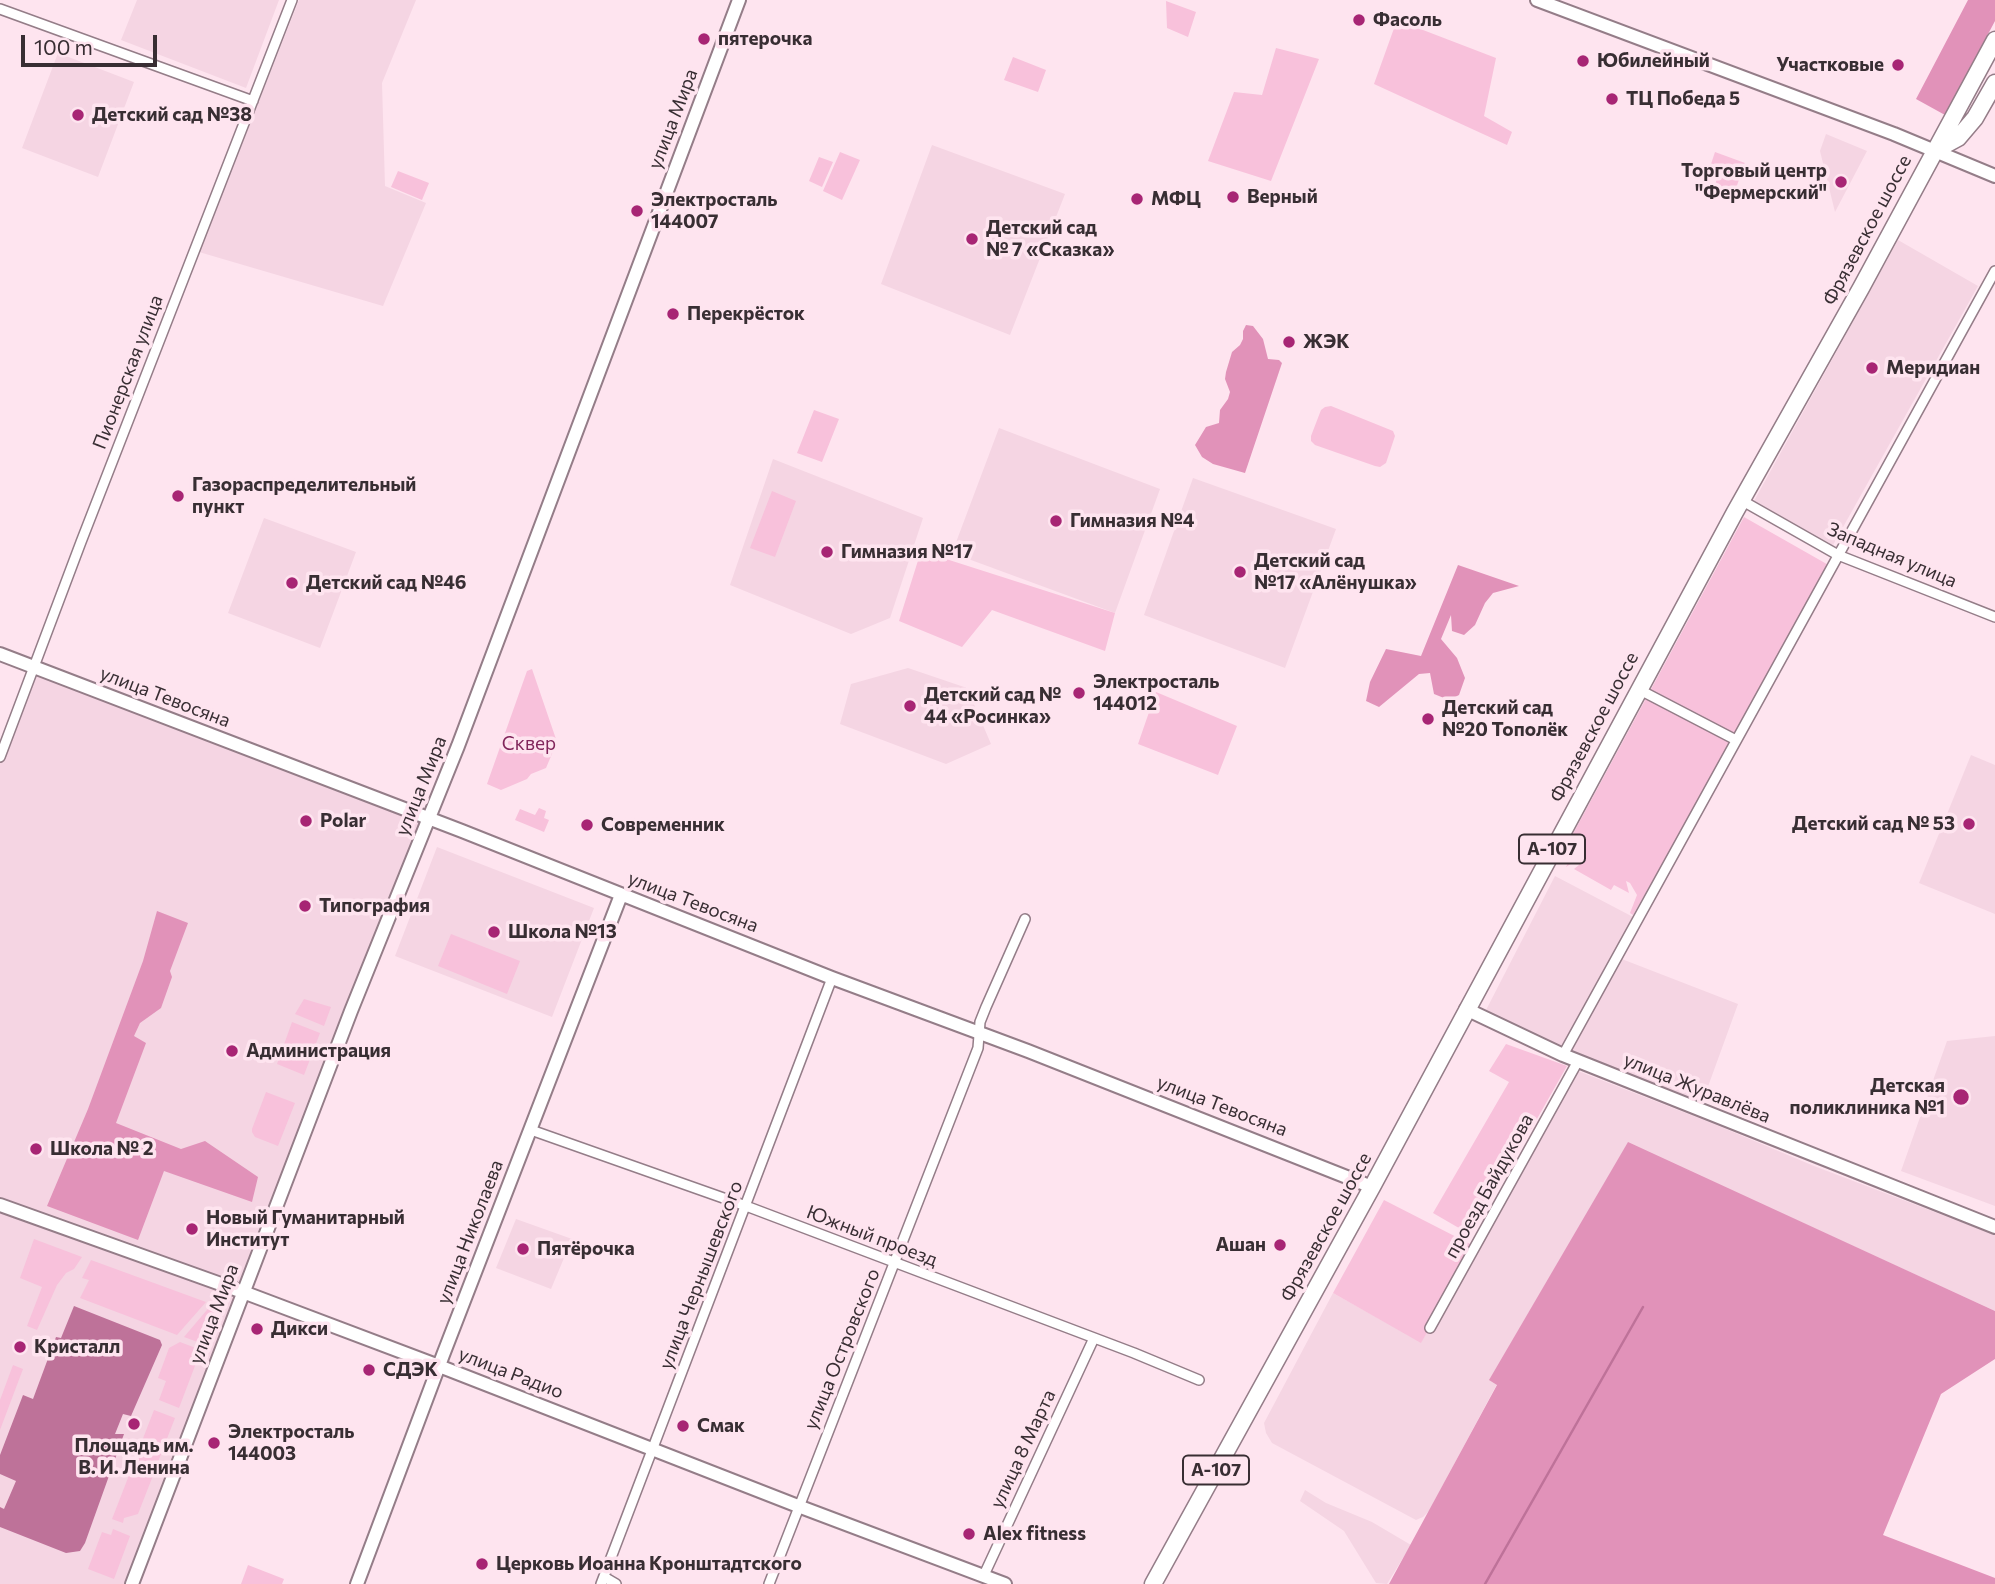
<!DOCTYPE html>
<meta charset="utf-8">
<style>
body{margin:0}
#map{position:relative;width:1995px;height:1584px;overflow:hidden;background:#fee4ef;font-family:Commissioner,sans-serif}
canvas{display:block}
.scale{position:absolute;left:21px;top:35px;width:136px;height:32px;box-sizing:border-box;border:4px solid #382e33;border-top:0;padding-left:9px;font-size:21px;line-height:24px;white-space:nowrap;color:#382e33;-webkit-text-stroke:5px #fee4ef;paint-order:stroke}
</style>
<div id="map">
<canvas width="1995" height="1584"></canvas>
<div class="scale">100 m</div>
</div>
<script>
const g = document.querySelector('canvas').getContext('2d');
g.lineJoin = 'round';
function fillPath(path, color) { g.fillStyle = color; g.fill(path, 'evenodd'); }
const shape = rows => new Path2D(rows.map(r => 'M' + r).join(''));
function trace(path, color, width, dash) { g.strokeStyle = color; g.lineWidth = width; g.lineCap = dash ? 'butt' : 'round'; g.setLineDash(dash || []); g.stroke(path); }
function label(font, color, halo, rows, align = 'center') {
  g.font = font + ' Commissioner,sans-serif'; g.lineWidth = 7; g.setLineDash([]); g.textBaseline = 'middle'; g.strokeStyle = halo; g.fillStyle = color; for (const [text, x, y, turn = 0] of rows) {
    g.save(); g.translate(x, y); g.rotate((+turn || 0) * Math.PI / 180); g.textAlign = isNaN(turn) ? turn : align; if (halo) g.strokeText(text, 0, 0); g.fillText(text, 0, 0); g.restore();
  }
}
const built = shape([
 [137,0,279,0,246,88,121,40],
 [299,0,416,0,382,83,385,186,426,203,383,306,199,252],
 [58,53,134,82,98,177,22,148],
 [1826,134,1867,151,1835,212,1820,151],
 [932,145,1065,194,1010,335,881,284],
 [1898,240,1978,286,1833,545,1754,501],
 [999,428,1160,489,1115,613,952,553],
 [773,459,923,518,890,618,851,634,730,585],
 [1193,478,1336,529,1285,668,1144,615],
 [264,518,356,552,320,648,228,613],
 [34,666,429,818,132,1584,0,1584,0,757],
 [908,668,967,688,991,744,946,764,840,724,851,684],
 [1971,755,1995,765,1995,914,1919,883],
 [437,847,594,908,552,1017,395,956],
 [1555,876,1635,918,1614,956,1738,1004,1702,1103,1579,1054,1485,1012],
 [1995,1036,1995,1206,1901,1171,1947,1041],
 [1578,1071,1714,1124,1814,1166,1995,1235,1995,1311,1628,1143,1490,1379,1497,1384,1429,1511,1423,1517,1416,1520,1272,1443,1266,1433,1264,1423,1333,1293,1421,1342],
 [516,1219,572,1239,551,1289,496,1268],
 [1305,1490,1326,1503,1372,1522,1411,1545,1387,1584,1376,1583,1344,1531,1300,1501]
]);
const green = shape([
 [1166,1,1196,12,1188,37,1167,28],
 [1397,20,1496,58,1484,116,1512,132,1507,145,1374,84],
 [1276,48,1319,59,1271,181,1208,161,1234,92,1262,95],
 [1013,57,1046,70,1038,92,1004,80],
 [840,152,860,160,842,200,823,191],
 [1715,152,1745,163,1731,202,1711,195,1721,168,1711,164],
 [819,157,833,162,822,187,809,181],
 [398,171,429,183,422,200,391,187],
 [1331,406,1393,431,1395,436,1386,463,1380,467,1375,466,1315,445,1311,441,1311,436,1321,410,1325,407],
 [814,410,839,419,822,462,797,453],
 [772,491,796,501,775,557,750,548],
 [1744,517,1832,567,1633,915,1630,913,1637,895,1630,883,1626,881,1629,893,1614,885,1611,890,1574,869,1585,860,1581,857,1566,867,1573,853,1568,843],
 [921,551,1115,613,1105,651,992,610,962,647,899,621],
 [532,669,557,742,546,768,531,774,527,779,501,790,487,784,527,671],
 [1156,692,1237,726,1218,775,1138,744],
 [539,808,546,811,544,818,549,820,544,832,515,820,520,809,535,815],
 [451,934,520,961,507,994,438,966],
 [304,999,331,1007,324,1026,295,1014],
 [292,1022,320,1033,304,1075,277,1064],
 [1506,1044,1567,1066,1471,1235,1433,1213,1509,1082,1489,1071],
 [266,1092,295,1103,278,1146,255,1137,252,1132,252,1129],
 [1384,1200,1476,1247,1421,1343,1333,1293],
 [34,1239,82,1257,74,1269,66,1273,57,1285,37,1330,27,1326,42,1287,20,1278],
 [91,1260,206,1302,177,1335,80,1298,89,1280,82,1278],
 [212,1304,218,1306,203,1344,184,1337],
 [180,1342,201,1350,179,1408,159,1400,166,1381,158,1378,169,1348],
 [13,1365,23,1369,0,1430,0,1400],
 [154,1410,175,1418,156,1467,135,1459],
 [133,1465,154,1473,138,1514,124,1518,123,1523,112,1519],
 [113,1529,130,1536,114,1579,88,1569,102,1532,111,1535],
 [248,1565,284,1579,282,1584,241,1584]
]);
const forest = shape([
 [1968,0,1995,0,1995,21,1945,115,1916,99],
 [1246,325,1253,326,1263,339,1268,359,1279,360,1282,363,1245,473,1213,464,1202,457,1195,445,1206,427,1219,423,1220,410,1228,399,1230,392,1225,379,1226,372,1232,352,1240,345,1243,339,1243,331],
 [1458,565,1519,586,1493,593,1485,603,1475,625,1464,635,1452,631,1451,615,1441,639,1457,658,1465,678,1459,695,1449,700,1434,694,1430,673,1419,674,1379,707,1366,701,1370,682,1386,649,1421,656],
 [157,911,188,923,170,971,172,977,161,1008,140,1023,134,1036,146,1043,116,1123,181,1149,205,1141,258,1177,252,1202,164,1171,138,1240,47,1206,88,1109,143,961],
 [1628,1142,1995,1311,1995,1359,1941,1394,1883,1535,1995,1578,1995,1584,1389,1584,1497,1385,1489,1380]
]);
const water = shape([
 [74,1306,160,1340,162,1345,131,1416,123,1414,115,1434,124,1434,85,1543,80,1551,66,1553,0,1527,0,1507,4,1509,16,1481,0,1474,0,1455,23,1395,33,1399,56,1337,61,1338]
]);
const stream = shape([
 [1485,1584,1643,1307]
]);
const street = shape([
 [0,9,253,101],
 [1741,500,1838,555,1995,617],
 [1638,689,1736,740],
 [0,757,81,542,292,0],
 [1563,1055,1995,271],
 [531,1130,746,1206,1134,1353,1199,1380],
 [1430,1328,1578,1061],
 [984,1575,1094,1338],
 [604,1577,616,1584],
 [601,1584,832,978],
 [769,1584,978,1048,980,1022,986,1007,1025,919]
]);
const secondary = shape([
 [1537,0,1894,134,1995,176],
 [0,654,462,831,832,978,1028,1051,1372,1187],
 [1466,1009,1563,1055,1995,1227],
 [0,1205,243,1292,439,1366,798,1506,1005,1584],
 [132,1584,351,1011,458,746,739,0],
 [357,1584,443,1355,621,895]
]);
const highway = shape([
 [1934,151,1958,138,1975,118,1995,83],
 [1153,1584,1372,1187,1735,512,1861,288,1995,40]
]);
const markers = [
 [1359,20,7,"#a72574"],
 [704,39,7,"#a72574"],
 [1583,61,7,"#a72574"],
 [1898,65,7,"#a72574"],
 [1612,99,7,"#a72574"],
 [78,115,7,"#a72574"],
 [1841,182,7,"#a72574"],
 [1233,197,7,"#a72574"],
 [1137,199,7,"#a72574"],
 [637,211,7,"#a72574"],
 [972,239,7,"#a72574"],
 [673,314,7,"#a72574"],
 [1289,342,7,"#a72574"],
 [1872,368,7,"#a72574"],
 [178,496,7,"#a72574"],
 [1056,521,7,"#a72574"],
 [827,552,7,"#a72574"],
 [1240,572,7,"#a72574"],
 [292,583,7,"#a72574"],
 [1079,693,7,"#a72574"],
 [910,706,7,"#a72574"],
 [1428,719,7,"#a72574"],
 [306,821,7,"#a72574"],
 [1969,824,7,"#a72574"],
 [587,825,7,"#a72574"],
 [305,906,7,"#a72574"],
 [494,932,7,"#a72574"],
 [232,1051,7,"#a72574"],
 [1961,1097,9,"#a72574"],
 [36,1149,7,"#a72574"],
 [192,1229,7,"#a72574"],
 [1280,1245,7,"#a72574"],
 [523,1249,7,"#a72574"],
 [257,1329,7,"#a72574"],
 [20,1347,7,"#a72574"],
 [369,1370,7,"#a72574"],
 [134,1424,7,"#a72574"],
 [683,1426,7,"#a72574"],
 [214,1443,7,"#a72574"],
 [969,1534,7,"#a72574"],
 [482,1564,7,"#a72574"]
];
const shields = [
 [1552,849,66],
 [1216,1470,66]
];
const shieldNames = [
 ["А-107",1552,849],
 ["А-107",1216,1470]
];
const poiNames = [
 ["Фасоль",1373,20],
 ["пятерочка",718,39],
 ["Юбилейный",1597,61],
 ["Участковые",1884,65,"right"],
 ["ТЦ Победа 5",1626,99],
 ["Детский сад №38",92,115],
 ["Торговый центр",1827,171,"right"],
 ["\"Фермерский\"",1827,193,"right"],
 ["Верный",1247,197],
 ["МФЦ",1151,199],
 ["Электросталь",651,200],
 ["144007",651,222],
 ["Детский сад",986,228],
 ["№ 7 «Сказка»",986,250],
 ["Перекрёсток",687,314],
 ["ЖЭК",1303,342],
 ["Меридиан",1886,368],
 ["Газораспределительный",192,485],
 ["пункт",192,507],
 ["Гимназия №4",1070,521],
 ["Гимназия №17",841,552],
 ["Детский сад",1254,561],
 ["№17 «Алёнушка»",1254,583],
 ["Детский сад №46",306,583],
 ["Электросталь",1093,682],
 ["144012",1093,704],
 ["Детский сад №",924,695],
 ["44 «Росинка»",924,717],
 ["Детский сад",1442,708],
 ["№20 Тополёк",1442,730],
 ["Polar",320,821],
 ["Детский сад № 53",1955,824,"right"],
 ["Современник",601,825],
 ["Типография",319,906],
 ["Школа №13",508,932],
 ["Администрация",246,1051],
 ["Детская",1945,1086,"right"],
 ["поликлиника №1",1945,1108,"right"],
 ["Школа № 2",50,1149],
 ["Новый Гуманитарный",206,1218],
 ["Институт",206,1240],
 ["Ашан",1266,1245,"right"],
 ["Пятёрочка",537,1249],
 ["Дикси",271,1329],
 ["Кристалл",34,1347],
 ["СДЭК",383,1370],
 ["Смак",697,1426],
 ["Электросталь",228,1432],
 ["144003",228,1454],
 ["Площадь им.",134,1446,"center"],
 ["В. И. Ленина",134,1468,"center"],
 ["Alex fitness",983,1534],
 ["Церковь Иоанна Кронштадтского",496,1564]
];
const streetNames = [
 ["улица Мира",673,119,-69],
 ["Фрязевское шоссе",1867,230,-62],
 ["Пионерская улица",128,372,-69],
 ["Западная улица",1892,555,23],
 ["улица Тевосяна",165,697,21],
 ["Фрязевское шоссе",1594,727,-62],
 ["улица Мира",421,786,-68],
 ["улица Тевосяна",693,902,21],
 ["улица Журавлёва",1697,1088,22],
 ["улица Тевосяна",1222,1106,21],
 ["проезд Байдукова",1489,1186,-61],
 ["Фрязевское шоссе",1326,1227,-61],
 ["улица Николаева",470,1232,-69],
 ["Южный проезд",872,1236,21],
 ["улица Чернышевского",701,1275,-69],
 ["улица Мира",214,1314,-69],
 ["улица Островского",842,1349,-68],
 ["улица Радио",511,1373,21],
 ["улица 8 Марта",1023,1449,-65]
];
const parkNames = [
 ["Сквер",529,744]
];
fillPath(built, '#f5d5e3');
fillPath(green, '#f8c1db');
fillPath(forest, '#e192b9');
fillPath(water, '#be7299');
trace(stream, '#be7299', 2.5);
trace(street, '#947d88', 12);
trace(secondary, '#947d88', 16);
trace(highway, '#947d88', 19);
trace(street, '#fff', 9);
trace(secondary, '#fff', 12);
trace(highway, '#fff', 16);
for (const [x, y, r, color] of markers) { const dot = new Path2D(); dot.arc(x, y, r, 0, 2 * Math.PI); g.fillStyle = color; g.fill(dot); trace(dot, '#fee4ef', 2.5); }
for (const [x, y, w] of shields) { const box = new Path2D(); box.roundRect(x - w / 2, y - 14.5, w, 29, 5); g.fillStyle = '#fee4ef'; g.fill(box); trace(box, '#382e33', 2); }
label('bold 18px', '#382e33', null, shieldNames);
label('bold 19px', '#382e33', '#fee4ef', poiNames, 'left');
label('19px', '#382e33', '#fee4ef', streetNames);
label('19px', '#81265b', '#fee4ef', parkNames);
</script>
